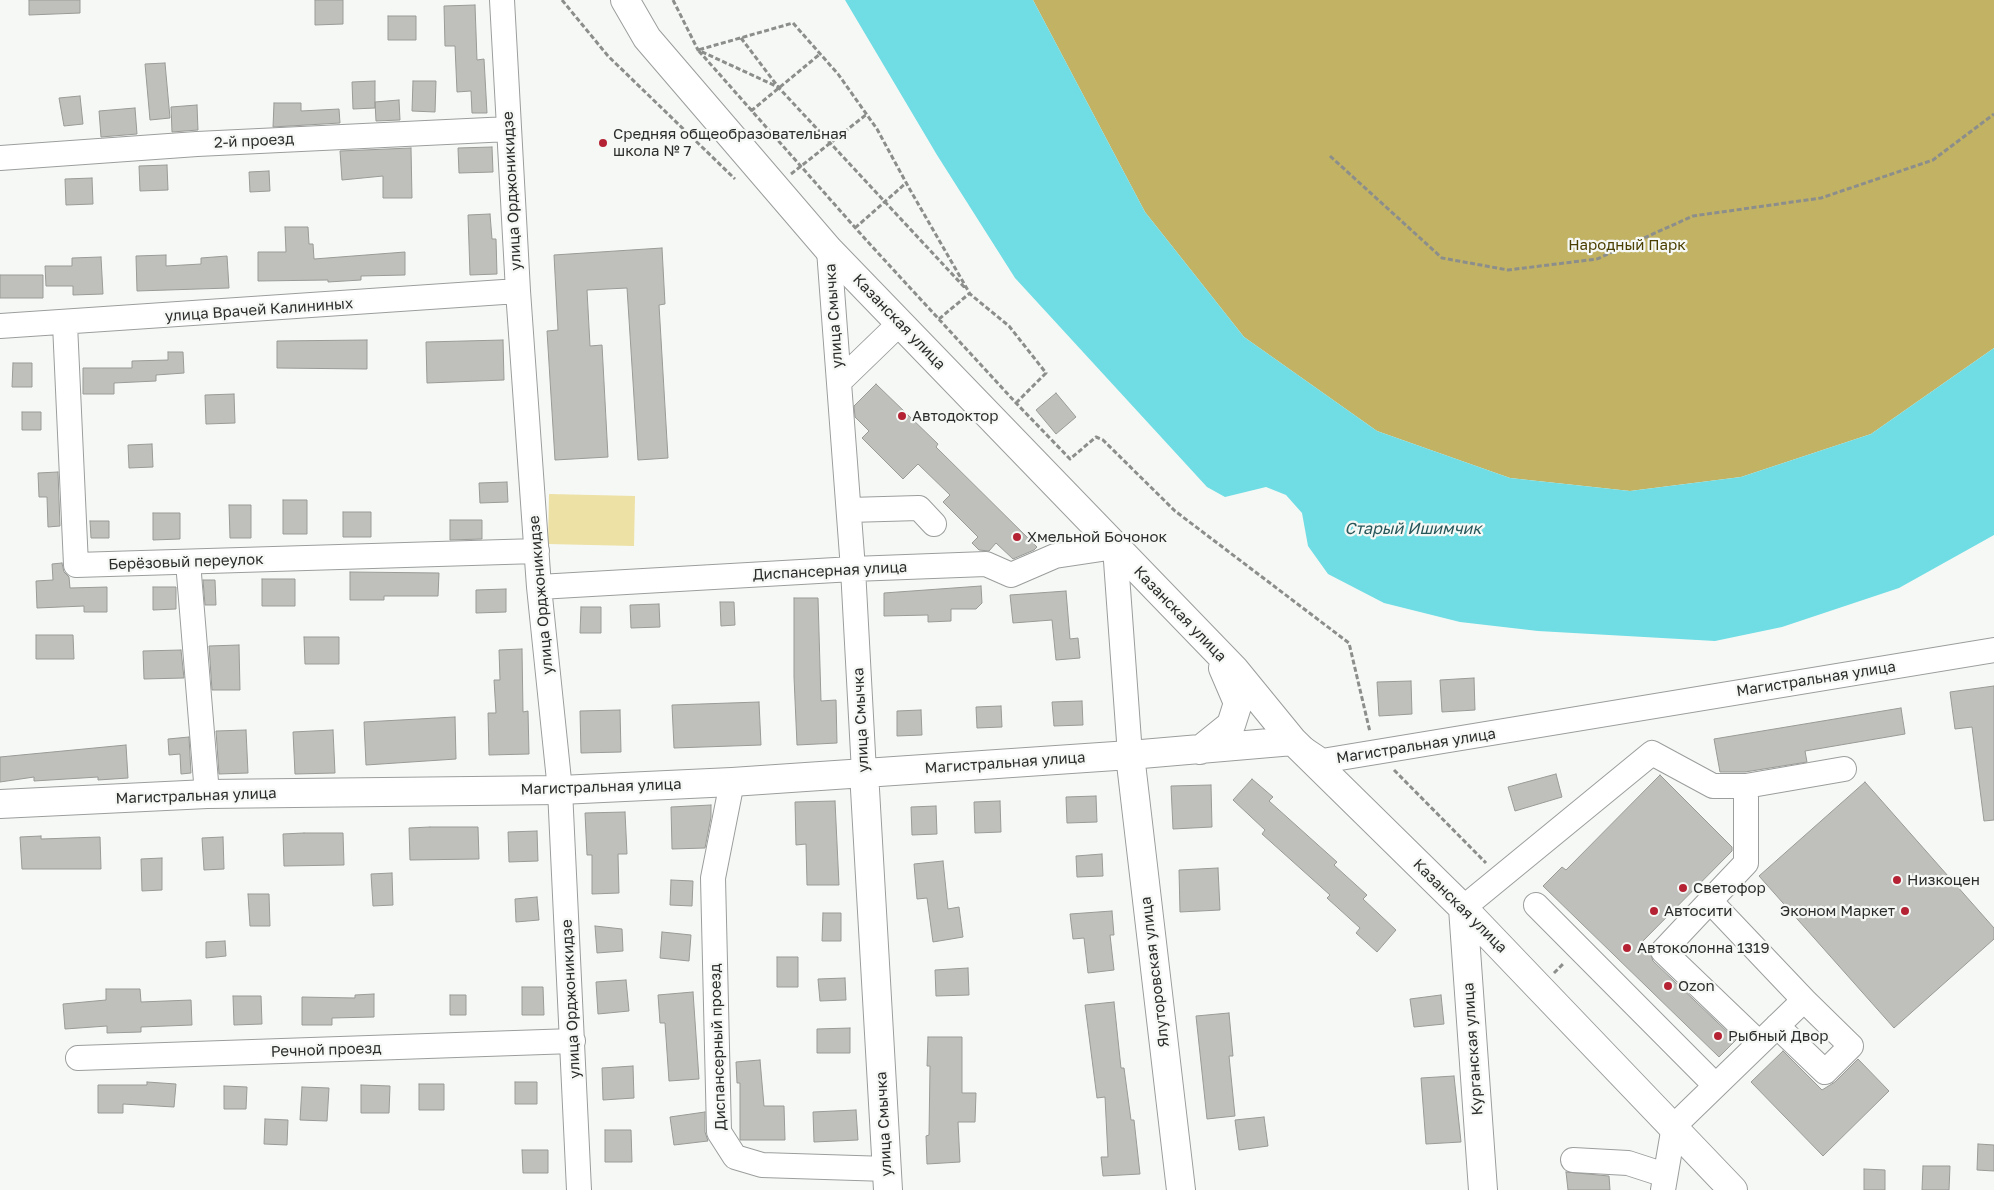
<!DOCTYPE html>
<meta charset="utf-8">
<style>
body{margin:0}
canvas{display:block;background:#f5f8f5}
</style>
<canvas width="1994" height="1190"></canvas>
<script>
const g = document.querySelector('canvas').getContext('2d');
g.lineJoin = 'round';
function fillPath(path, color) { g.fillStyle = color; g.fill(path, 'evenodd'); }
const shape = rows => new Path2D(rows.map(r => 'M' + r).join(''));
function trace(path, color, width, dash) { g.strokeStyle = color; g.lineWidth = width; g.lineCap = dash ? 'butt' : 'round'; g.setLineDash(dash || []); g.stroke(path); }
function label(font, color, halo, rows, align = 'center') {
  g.font = font + ' "Golos Text",sans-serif'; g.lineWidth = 4.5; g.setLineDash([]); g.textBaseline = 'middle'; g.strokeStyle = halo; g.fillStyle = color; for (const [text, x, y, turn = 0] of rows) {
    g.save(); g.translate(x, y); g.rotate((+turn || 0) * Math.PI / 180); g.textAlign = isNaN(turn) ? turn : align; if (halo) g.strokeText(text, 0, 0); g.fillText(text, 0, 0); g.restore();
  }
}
const green = shape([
 [549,494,635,496,634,546,548,544]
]);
const forest = shape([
 [1033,0,1994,0,1994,348,1871,434,1741,477,1630,491,1510,478,1377,431,1244,337,1145,212]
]);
const water = shape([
 [845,0,1033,0,1145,212,1244,337,1377,431,1510,478,1630,491,1741,477,1871,434,1994,348,1994,535,1899,588,1782,627,1715,641,1538,631,1460,622,1384,603,1328,574,1308,546,1302,513,1286,495,1266,487,1225,497,1207,487,1015,278,937,155]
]);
const building = shape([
 [29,0,80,0,80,13,29,15,29,0],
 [315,0,343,0,343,24,315,25,315,0],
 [475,5,477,60,484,59,487,113,472,113,471,91,457,92,455,46,445,46,444,6,475,5],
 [388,16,416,16,416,40,388,40,388,16],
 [165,63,170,118,150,120,145,64,165,63],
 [375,81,375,108,353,109,352,82,375,81],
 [413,81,436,81,435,112,412,111,413,81],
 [80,96,83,124,64,126,59,98,80,96],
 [399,100,400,120,376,121,375,102,399,100],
 [274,103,301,103,301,111,339,109,340,123,273,127,274,103],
 [197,105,198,130,172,132,171,107,197,105],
 [135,108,137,134,101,137,99,111,135,108],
 [492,147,493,172,459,173,458,148,492,147],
 [411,148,412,198,383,198,383,176,342,180,340,151,411,148],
 [167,165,168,190,140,191,139,166,167,165],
 [269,171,270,191,250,192,249,172,269,171],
 [92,178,93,204,66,205,65,179,92,178],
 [490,214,492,239,496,239,497,274,470,275,468,215,490,214],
 [285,227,308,227,309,244,313,244,314,259,405,252,405,275,361,276,361,280,328,282,328,280,258,281,258,252,286,252,285,227],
 [662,248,665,304,659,305,668,458,638,460,627,288,587,290,590,346,602,345,608,457,555,460,547,331,558,330,554,255,662,248],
 [166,255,166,266,201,264,201,258,227,256,229,288,137,291,136,256,166,255],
 [101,257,103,294,73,295,73,286,46,286,45,266,72,266,72,258,101,257],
 [0,275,43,275,43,298,0,298,0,275],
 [367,340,367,369,277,368,277,341,367,340],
 [503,340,504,380,427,383,426,342,503,340],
 [168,352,183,352,184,373,156,375,156,381,114,383,114,394,83,394,83,368,132,368,132,361,168,360,168,352],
 [13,363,32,363,32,387,12,387,13,363],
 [876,384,938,444,936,447,1037,547,1034,550,1013,559,996,543,989,551,979,550,972,543,978,537,943,502,950,495,918,464,903,479,862,438,869,431,855,417,854,406,876,384],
 [1056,393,1076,417,1056,434,1036,410,1056,393],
 [234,394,235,423,206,424,205,395,234,394],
 [22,412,41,412,41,430,22,430,22,412],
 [152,444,153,467,129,468,128,445,152,444],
 [58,472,60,526,48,527,47,497,39,497,38,473,58,472],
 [507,482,508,502,480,503,479,483,507,482],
 [283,500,307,500,307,534,283,534,283,500],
 [229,505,251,505,251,538,230,538,229,505],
 [343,512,371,512,371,537,343,537,343,512],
 [153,513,180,513,180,539,153,540,153,513],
 [450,520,482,520,482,539,450,540,450,520],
 [90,521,109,521,109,538,91,538,90,521],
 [62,563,64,572,69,577,70,588,107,587,107,612,84,612,84,606,37,608,36,581,53,580,52,564,62,563],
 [350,572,439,573,438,596,384,596,384,600,350,600,350,572],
 [262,579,295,579,295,606,262,606,262,579],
 [203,580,215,580,216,605,205,605,203,580],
 [981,586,982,603,976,609,951,609,951,621,928,622,928,615,884,616,884,593,981,586],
 [153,587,176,587,176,609,153,610,153,587],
 [506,589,506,612,476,613,476,590,506,589],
 [1066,591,1070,639,1078,638,1080,658,1056,660,1052,620,1013,623,1010,595,1066,591],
 [794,598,818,598,821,701,836,700,837,743,797,745,794,677,794,598],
 [720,602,734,602,735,625,721,626,720,602],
 [659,604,660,627,631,628,630,605,659,604],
 [581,607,601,607,601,633,580,633,581,607],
 [36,635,73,635,74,659,36,659,36,635],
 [304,637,339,637,339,664,305,664,304,637],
 [239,645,240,690,212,690,209,646,239,645],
 [522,649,523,712,528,711,529,754,489,755,488,713,496,713,494,680,500,680,499,650,522,649],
 [181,650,184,678,144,679,143,651,181,650],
 [1474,678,1475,710,1442,712,1440,680,1474,678],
 [1411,681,1412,714,1379,716,1377,682,1411,681],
 [1994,686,1994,820,1984,821,1972,727,1955,729,1950,692,1994,686],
 [1082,701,1083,725,1054,726,1052,702,1082,701],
 [759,702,761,745,674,748,672,705,759,702],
 [1001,706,1002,727,977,728,976,707,1001,706],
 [1901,708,1905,734,1805,751,1807,762,1745,772,1720,772,1714,739,1901,708],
 [620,710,621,752,581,753,580,711,620,710],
 [921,710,922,735,897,736,897,711,921,710],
 [455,717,456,759,366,765,364,722,455,717],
 [246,730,248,773,219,774,216,731,246,730],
 [333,730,335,773,295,774,293,732,333,730],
 [189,737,191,773,181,774,180,754,169,755,168,739,189,737],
 [126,745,128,778,98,780,98,777,34,781,34,777,0,782,0,757,126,745],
 [1556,774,1562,797,1515,811,1508,787,1556,774],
 [1660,775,1732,847,1732,851,1641,943,1650,952,1653,961,1736,1040,1719,1057,1543,886,1562,867,1566,870,1660,775],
 [1252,779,1273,797,1269,801,1337,862,1334,865,1367,895,1363,899,1396,930,1377,952,1356,933,1360,928,1327,898,1330,895,1262,834,1265,830,1233,800,1252,779],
 [1865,782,1994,928,1994,939,1894,1028,1759,876,1865,782],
 [1211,785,1212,827,1173,829,1171,786,1211,785],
 [1096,796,1097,822,1067,823,1066,797,1096,796],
 [835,801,839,885,807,885,806,844,796,845,795,802,835,801],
 [1000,801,1001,832,975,833,974,802,1000,801],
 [711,805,711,817,705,848,672,849,671,807,711,805],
 [936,806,937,834,912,835,911,807,936,806],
 [625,812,627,854,618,854,619,893,592,894,592,855,587,855,585,813,625,812],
 [430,827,478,827,479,859,410,860,409,828,430,827],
 [537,831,538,861,509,862,508,832,537,831],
 [304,833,343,833,344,865,284,866,283,834,304,833],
 [41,836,41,839,100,837,101,869,22,869,20,837,41,836],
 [223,837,224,869,204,870,202,838,223,837],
 [1102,854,1103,876,1077,877,1076,856,1102,854],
 [162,858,162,890,142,891,141,859,162,858],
 [943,861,948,909,959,907,963,937,933,942,927,898,917,899,914,864,943,861],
 [1218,868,1220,910,1180,912,1179,870,1218,868],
 [392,873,393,905,373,906,371,874,392,873],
 [671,880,693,881,692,906,670,905,671,880],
 [248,894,269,894,270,926,250,926,248,894],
 [537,897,539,920,516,922,515,899,537,897],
 [1112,911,1114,935,1110,935,1114,970,1088,973,1084,938,1073,939,1070,914,1112,911],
 [823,913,841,913,841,941,822,941,823,913],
 [595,926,622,929,623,951,597,953,595,926],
 [662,932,691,935,689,961,660,958,662,932],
 [225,941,226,956,206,958,206,942,225,941],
 [777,957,798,957,798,987,777,987,777,957],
 [968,968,969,995,936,996,935,970,968,968],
 [845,978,846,1000,820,1001,818,979,845,978],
 [626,980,629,1011,598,1014,596,982,626,980],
 [522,987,543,987,544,1015,522,1015,522,987],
 [106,989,140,989,141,1002,191,1000,192,1025,141,1027,141,1032,107,1033,107,1026,65,1029,63,1004,106,1000,106,989],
 [693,992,699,1079,669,1081,665,1023,660,1023,658,995,693,992],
 [374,994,374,1017,332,1018,332,1025,302,1025,302,997,355,998,355,995,374,994],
 [450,995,466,995,466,1015,450,1015,450,995],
 [1441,995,1444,1024,1414,1027,1410,999,1441,995],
 [233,996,261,996,262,1024,234,1025,233,996],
 [1114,1002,1121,1068,1124,1068,1131,1120,1134,1120,1140,1174,1103,1176,1101,1157,1108,1157,1105,1097,1097,1098,1085,1005,1114,1002],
 [1229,1013,1233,1056,1229,1056,1235,1116,1207,1119,1196,1016,1229,1013],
 [850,1028,850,1053,817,1053,817,1029,850,1028],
 [928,1037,962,1037,962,1093,976,1093,975,1122,958,1122,960,1162,927,1164,926,1136,929,1135,930,1066,927,1066,928,1037],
 [1783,1051,1822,1090,1835,1082,1858,1059,1889,1091,1823,1156,1751,1082,1783,1051],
 [760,1060,764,1106,784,1106,785,1140,740,1140,740,1083,737,1083,736,1062,760,1060],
 [633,1066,634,1098,603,1100,602,1068,633,1066],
 [1454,1076,1461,1142,1426,1144,1421,1078,1454,1076],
 [147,1082,176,1084,174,1107,123,1104,123,1113,98,1113,98,1085,147,1085,147,1082],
 [515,1082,537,1082,537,1104,515,1104,515,1082],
 [419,1084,444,1084,444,1110,419,1110,419,1084],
 [361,1085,390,1086,389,1113,361,1113,361,1085],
 [224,1086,247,1087,246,1109,224,1109,224,1086],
 [302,1087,329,1088,327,1121,300,1120,302,1087],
 [856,1110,858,1140,814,1142,813,1112,856,1110],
 [705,1112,705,1132,708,1141,674,1145,670,1117,705,1112],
 [1264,1117,1268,1146,1239,1150,1235,1120,1264,1117],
 [265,1119,288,1120,287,1145,264,1144,265,1119],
 [605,1130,631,1130,632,1162,605,1162,605,1130],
 [1978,1144,1994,1145,1994,1171,1977,1170,1978,1144],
 [522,1150,548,1150,548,1173,523,1173,522,1150],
 [1923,1166,1950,1166,1949,1190,1922,1190,1923,1166],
 [1864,1169,1885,1170,1885,1190,1864,1190,1864,1169],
 [1566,1172,1609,1176,1610,1190,1568,1190,1566,1172]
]);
const path = shape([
 [562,0,608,56,735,179],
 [673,0,698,50,778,87],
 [741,38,779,88,966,289],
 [751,111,820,54],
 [1330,156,1442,258,1508,270,1597,259,1693,216,1821,198,1933,160,1994,114],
 [791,174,867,114],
 [855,228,906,183],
 [939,319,970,293],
 [1016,403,1046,373,1009,326,970,294,909,188,877,129,838,74,793,23,698,50,867,241,1016,403,1070,459,1096,437,1103,440,1175,511,1349,643,1370,732],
 [1394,770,1486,863],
 [1554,973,1564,963]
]);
const minor = shape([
 [502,0,518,291,539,587,560,790,579,1190],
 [0,158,197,144,509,129],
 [829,250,853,569,864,772],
 [65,324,76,565,537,551],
 [0,326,518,291],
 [839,382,900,323],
 [849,510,919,508,934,524],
 [188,562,207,794],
 [539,587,853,569,986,564,1011,575,1055,556,1115,547,1130,755],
 [1304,749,1322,761,1994,650],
 [732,782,713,878,719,1132,735,1157,762,1165,887,1169],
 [1710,901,1663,951,1759,1043],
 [1536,905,1715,1085],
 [1463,908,1652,753,1713,786,1746,786],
 [1777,1026,1825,1072,1851,1046,1804,1000],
 [78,1058,573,1041],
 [1573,1160,1628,1163,1665,1175],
 [1663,1190,1674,1126,1804,1000,1710,901,1746,863,1746,786,1844,769]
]);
const major = shape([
 [625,0,647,38,829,250,1235,670,1293,741,1463,908,1733,1190],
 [1200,750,1231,725,1238,703,1223,668],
 [1130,755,1181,1190],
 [864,772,888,1190],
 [0,804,207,794,560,790,732,782,1130,755,1293,741],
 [1463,908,1483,1190]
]);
const markers = [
 [603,143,5,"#b42234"],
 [902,416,5,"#b42234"],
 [1017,537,5,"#b42234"],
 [1897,880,5,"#b42234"],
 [1683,888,5,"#b42234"],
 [1654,911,5,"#b42234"],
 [1905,911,5,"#b42234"],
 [1627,948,5,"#b42234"],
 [1668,986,5,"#b42234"],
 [1718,1036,5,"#b42234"]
];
const poiNames = [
 ["Средняя общеобразовательная",613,134],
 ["школа № 7",613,151],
 ["Автодоктор",912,416],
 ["Хмельной Бочонок",1027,537],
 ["Низкоцен",1907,880],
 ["Светофор",1693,888],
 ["Автосити",1664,911],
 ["Эконом Маркет",1895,911,"right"],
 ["Автоколонна 1319",1637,948],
 ["Ozon",1678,986],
 ["Рыбный Двор",1728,1036]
];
const streetNames = [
 ["2-й проезд",254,141,-3],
 ["улица Орджоникидзе",512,191,-93],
 ["улица Врачей Калининых",259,310,-4],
 ["улица Смычка",834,316,-94],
 ["Казанская улица",899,322,46],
 ["Берёзовый переулок",186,562,-2],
 ["Диспансерная улица",830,571,-3],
 ["улица Орджоникидзе",541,595,-95],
 ["Казанская улица",1180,614,46],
 ["Магистральная улица",1816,679,-9],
 ["улица Смычка",861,720,-93],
 ["Магистральная улица",1416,746,-9],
 ["Магистральная улица",1005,763,-4],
 ["Магистральная улица",601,787,-2],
 ["Магистральная улица",196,796,-2],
 ["Казанская улица",1460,906,45],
 ["Ялуторовская улица",1155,972,-97],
 ["улица Орджоникидзе",571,999,-93],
 ["Диспансерный проезд",718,1047,-92],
 ["Курганская улица",1473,1049,-94],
 ["Речной проезд",326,1050,-2],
 ["улица Смычка",884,1124,-93]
];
const parkNames = [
 ["Народный Парк",1627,245]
];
const waterNames = [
 ["Старый Ишимчик",1413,529]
];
fillPath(green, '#ede1a5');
fillPath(forest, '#c2b264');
fillPath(water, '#70dde4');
fillPath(building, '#bfc0bc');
trace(building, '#9a9b97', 1);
trace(minor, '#9b9e9c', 26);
trace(major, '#9b9e9c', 30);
trace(path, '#8c8e8c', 3, [5, 2.5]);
trace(minor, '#fff', 24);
trace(major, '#fff', 28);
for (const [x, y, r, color] of markers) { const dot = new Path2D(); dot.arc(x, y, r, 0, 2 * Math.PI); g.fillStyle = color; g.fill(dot); trace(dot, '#f5f8f5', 2); }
label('15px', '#2c2d2c', '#f5f8f5', poiNames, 'left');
label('15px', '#2c2d2c', '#f5f8f5', streetNames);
label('15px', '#4b3f00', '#f5f8f5', parkNames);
label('italic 16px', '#27575a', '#f5f8f5', waterNames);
</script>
